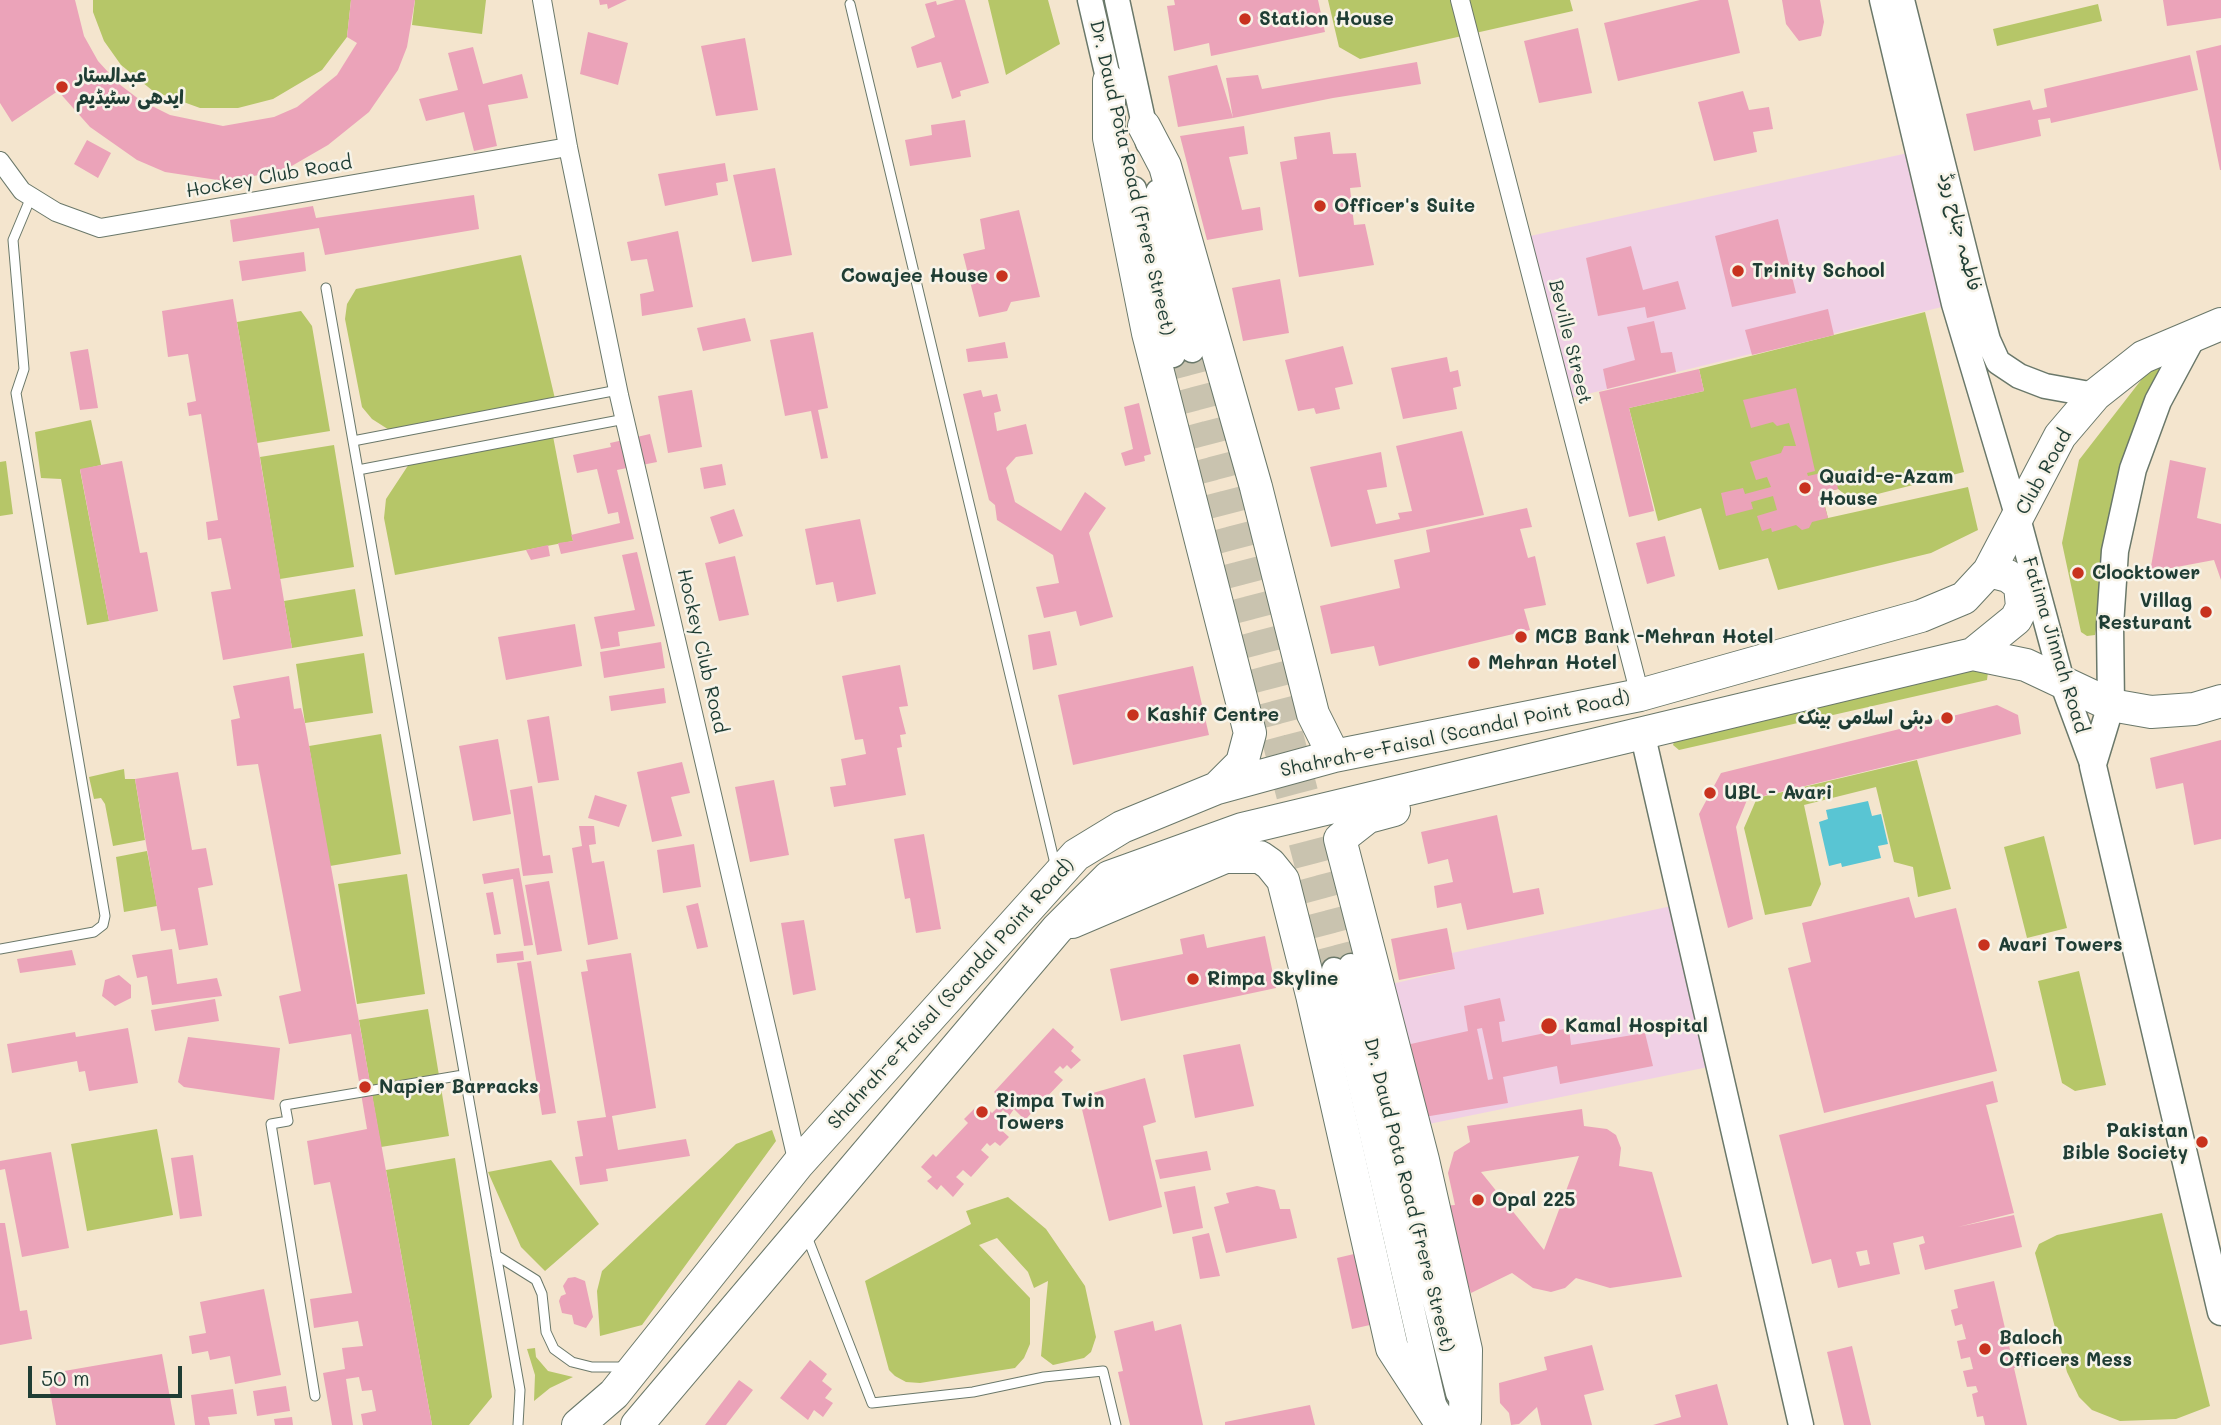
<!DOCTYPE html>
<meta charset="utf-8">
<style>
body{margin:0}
#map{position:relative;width:2221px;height:1425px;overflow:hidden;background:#f4e5ce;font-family:Mali,sans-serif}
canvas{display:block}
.scale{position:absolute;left:28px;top:1366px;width:154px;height:32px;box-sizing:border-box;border:4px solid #1f3d34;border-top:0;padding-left:9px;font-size:21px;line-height:24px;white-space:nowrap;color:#1f3d34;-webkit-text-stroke:5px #f7f3e8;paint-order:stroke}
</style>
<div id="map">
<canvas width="2221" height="1425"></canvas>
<div class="scale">50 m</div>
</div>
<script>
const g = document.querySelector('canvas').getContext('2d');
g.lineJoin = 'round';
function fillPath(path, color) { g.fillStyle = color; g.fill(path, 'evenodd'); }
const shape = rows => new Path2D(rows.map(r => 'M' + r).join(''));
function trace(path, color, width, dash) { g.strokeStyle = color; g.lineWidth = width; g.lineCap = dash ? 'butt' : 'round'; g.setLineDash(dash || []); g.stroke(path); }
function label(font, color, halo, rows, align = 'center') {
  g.font = font + ' Mali,"Playpen Sans Arabic",sans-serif'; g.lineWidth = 5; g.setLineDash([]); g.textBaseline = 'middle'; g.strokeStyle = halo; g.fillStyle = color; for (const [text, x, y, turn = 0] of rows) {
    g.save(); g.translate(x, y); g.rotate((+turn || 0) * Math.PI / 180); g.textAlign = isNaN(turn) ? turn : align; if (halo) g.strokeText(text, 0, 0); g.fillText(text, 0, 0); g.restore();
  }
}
const built = shape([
 [1917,151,1954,304,1563,400,1521,238],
 [1681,904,1718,1065,1414,1127,1379,987,1455,969,1452,953]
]);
const green = shape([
 [93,0,351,0,347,37,322,70,273,99,238,108,200,108,153,91,121,65,104,41,93,12],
 [415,0,486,0,482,34,412,25],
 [988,0,1048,0,1060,44,1006,75],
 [1328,0,1570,0,1573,11,1360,59,1339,47],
 [2098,4,2102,21,1997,46,1993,29],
 [521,255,556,403,394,433,372,419,362,407,345,319,347,304,356,289],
 [301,311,312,326,330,431,257,443,237,322],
 [1925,312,1964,472,1862,498,1850,498,1838,489,1822,493,1825,506,1828,518,1968,487,1978,530,1931,553,1778,590,1768,558,1719,570,1701,508,1658,521,1629,408,1704,391,1699,369],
 [2169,362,2148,391,2133,437,2095,635,2087,636,2081,632,2062,543,2079,460,2152,366],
 [91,420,101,465,80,470,109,621,87,625,61,479,41,478,35,432],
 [552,431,573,541,395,575,384,518,386,499,411,461],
 [334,445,354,567,280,579,260,457],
 [6,461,13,514,0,516,0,462],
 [355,589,363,636,292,648,284,601],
 [364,653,373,713,305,723,296,664],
 [1976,667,1988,672,1987,680,1679,750,1673,745,1675,739],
 [381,734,401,854,330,866,309,746],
 [1917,760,1951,889,1918,897,1913,867,1894,862,1876,787,1804,805,1821,884,1811,906,1765,915,1744,828,1757,798],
 [124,769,125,779,135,779,145,840,113,846,105,804,101,798,94,799,89,777],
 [2044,836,2067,928,2027,938,2004,847],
 [147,851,157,906,124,912,116,857],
 [407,874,425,994,357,1004,338,884],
 [2079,971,2106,1085,2075,1091,2062,1083,2038,981],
 [428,1009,449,1136,381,1147,359,1020],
 [157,1129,173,1215,87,1231,71,1144],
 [772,1130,776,1141,642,1325,600,1336,597,1291,602,1271,736,1144],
 [455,1158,492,1397,469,1425,432,1425,386,1170],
 [551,1160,599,1224,545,1271,521,1247,488,1172],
 [1008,1197,1046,1229,1085,1286,1096,1337,1091,1352,1084,1358,1053,1365,1041,1356,1048,1281,1034,1288,1028,1272,997,1238,979,1245,1030,1298,1030,1344,1024,1358,1015,1368,920,1383,906,1382,895,1376,889,1370,865,1281,971,1224,966,1211],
 [2162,1213,2210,1406,2176,1419,2120,1421,2092,1410,2079,1397,2067,1372,2035,1253,2039,1244,2057,1235],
 [535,1348,536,1357,548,1371,573,1377,550,1388,534,1401,535,1375,527,1349]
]);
const water = shape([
 [1868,801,1872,816,1881,814,1888,844,1878,846,1881,858,1842,867,1841,863,1829,866,1819,822,1828,819,1826,810]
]);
const building = shape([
 [0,0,75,0,84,36,98,61,119,84,140,100,170,115,223,126,274,117,297,107,337,75,357,43,347,37,351,0,415,0,407,47,398,70,369,112,328,145,283,171,224,181,165,172,137,160,90,127,58,91,12,122,0,103],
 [599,0,627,0,608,9,607,4,600,5],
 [955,0,965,0,989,83,960,91,961,96,952,99,941,62,917,68,911,47,935,37,925,4,936,1,937,5],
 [1174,0,1318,0,1325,32,1211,56,1209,43,1174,51,1167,6,1175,5],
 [1700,0,1728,0,1740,53,1618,81,1604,23],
 [1782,0,1820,0,1824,22,1821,36,1799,41,1786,24],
 [2163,0,2221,0,2221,18,2167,26],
 [1578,28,1592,93,1539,103,1524,41],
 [588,32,628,43,618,85,580,74],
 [745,38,758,110,716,116,701,46],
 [2221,45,2221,170,2220,170,2196,51],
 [473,47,483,84,522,74,528,98,488,105,497,146,474,151,464,112,426,121,419,99,458,90,448,53],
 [2190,55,2198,90,2051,123,2050,118,2038,120,2041,136,1974,151,1966,114,2030,100,2033,110,2047,107,2044,89],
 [1417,62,1421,84,1333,98,1233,118,1178,127,1168,76,1217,65,1233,118,1226,78,1258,75,1262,89],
 [1743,91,1749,110,1769,107,1773,129,1753,132,1757,152,1714,161,1698,102],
 [965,120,971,157,910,166,905,140,932,135,931,125],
 [1244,126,1248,154,1229,157,1242,210,1260,207,1263,230,1207,240,1180,136],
 [1330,132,1333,154,1356,153,1361,187,1350,188,1354,225,1365,224,1374,265,1299,277,1280,162,1297,159,1294,137],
 [87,140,111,153,98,178,74,164],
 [725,163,728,181,716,183,718,195,665,206,658,174],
 [775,168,792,255,752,262,733,175],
 [474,195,479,229,325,255,319,228,233,242,230,220,313,206,316,218],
 [1019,210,1040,297,1011,302,1007,311,979,317,963,254,985,249,980,219],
 [1778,219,1796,293,1732,307,1715,236],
 [678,231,693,307,642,316,640,294,654,291,647,259,631,261,627,242],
 [1631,246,1643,290,1678,281,1686,309,1647,318,1645,307,1598,316,1586,258],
 [304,252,306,271,242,281,239,261],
 [1280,279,1289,333,1243,341,1232,288],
 [233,299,292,648,223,660,211,592,231,589,221,538,208,540,206,522,218,520,201,414,189,416,187,403,196,401,188,354,168,357,162,311],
 [1828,309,1834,335,1752,355,1745,330],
 [745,318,751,341,703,351,697,328],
 [1654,321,1661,353,1672,352,1676,372,1607,389,1603,369,1635,360,1627,327],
 [813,332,828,408,818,410,828,458,821,459,811,411,785,416,770,340],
 [1005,342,1008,358,968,362,966,349],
 [1343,346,1353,384,1335,388,1340,409,1316,414,1314,408,1298,411,1285,360],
 [88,349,98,408,80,410,70,352],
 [1447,357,1450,372,1458,370,1461,386,1453,388,1457,409,1403,419,1391,368],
 [1699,369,1704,391,1629,408,1654,511,1629,517,1599,392],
 [1796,388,1815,471,1807,473,1808,476,1834,470,1838,489,1821,493,1828,518,1812,522,1809,528,1802,530,1796,525,1772,532,1771,528,1762,531,1757,516,1777,510,1773,496,1751,502,1753,509,1726,516,1721,493,1743,488,1745,494,1771,487,1767,477,1756,480,1750,462,1781,453,1784,446,1796,446,1789,423,1777,426,1773,422,1751,428,1743,400],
 [692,390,702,447,668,453,658,396],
 [981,390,983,397,997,394,1001,411,994,413,997,431,1026,424,1033,454,1016,457,1006,468,1015,502,1061,531,1085,492,1106,508,1089,533,1113,617,1080,626,1076,611,1044,618,1036,587,1059,583,1053,555,997,520,995,505,989,500,963,394],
 [1139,403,1151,454,1144,456,1145,461,1125,466,1121,453,1133,449,1124,407],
 [1462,431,1484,515,1331,547,1310,467,1381,452,1387,487,1367,490,1376,524,1400,519,1398,513,1412,511,1396,446],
 [650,434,657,462,617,470,634,539,561,554,558,543,573,541,571,535,620,523,618,512,608,514,597,469,577,473,573,455,611,447,610,443],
 [2170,460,2206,468,2197,518,2221,524,2221,580,2214,560,2150,572],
 [122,461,140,553,147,552,158,611,109,621,80,469],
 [722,464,726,485,704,489,700,468],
 [1527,508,1532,527,1520,529,1528,558,1535,556,1546,605,1524,609,1530,630,1379,666,1374,646,1331,654,1320,606,1400,588,1394,560,1430,552,1426,530],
 [734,509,743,536,719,544,710,517],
 [860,519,876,594,837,602,833,582,816,585,805,529],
 [1665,536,1675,576,1647,584,1636,543],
 [548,545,550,556,531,560,526,550],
 [637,552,655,626,618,632,620,646,601,649,594,617,635,610,622,555],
 [735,556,749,615,719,621,705,563],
 [575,624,582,666,506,680,498,637],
 [1050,631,1057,665,1033,670,1028,635],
 [661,642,665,668,604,678,600,652],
 [900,665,908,706,899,707,906,734,900,735,902,747,897,748,906,795,834,807,830,787,846,785,841,759,866,754,863,739,855,740,842,676],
 [1193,666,1209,735,1073,765,1058,695],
 [289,676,294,709,301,708,305,723,432,1425,363,1425,361,1414,376,1411,372,1390,362,1391,359,1377,346,1379,353,1425,332,1425,323,1373,345,1369,342,1348,363,1346,358,1321,314,1328,310,1299,352,1293,330,1182,314,1185,307,1141,367,1129,351,1034,289,1044,279,996,301,991,258,764,237,766,231,720,240,718,233,686],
 [664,688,666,703,611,711,609,696],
 [1997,705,2018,715,2021,734,1747,800,1736,827,1753,919,1728,928,1699,814,1721,773],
 [549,716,559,780,538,783,527,720],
 [498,739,511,814,473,821,459,746],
 [2221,740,2221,839,2194,845,2183,783,2156,789,2150,758],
 [682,762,690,793,671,797,682,836,652,842,637,772],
 [178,772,192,850,206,848,213,885,198,888,208,945,179,950,175,929,161,931,135,779],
 [774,780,789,855,750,862,735,787],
 [532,786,543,856,550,855,553,873,523,876,510,790],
 [595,795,627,805,619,827,588,818],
 [1497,815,1513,893,1539,888,1544,914,1467,930,1461,903,1437,908,1434,886,1453,882,1448,859,1428,864,1421,832],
 [579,826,594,826,596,844,589,845,592,863,604,861,618,939,588,945,572,848,582,846],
 [924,834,941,929,916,933,910,898,905,899,894,839],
 [694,844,701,887,663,893,657,850],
 [519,868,533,945,524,946,513,879,484,884,482,874],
 [549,881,562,951,537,955,525,885],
 [493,892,501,934,494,935,486,893],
 [1909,897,1915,918,1956,908,1997,1071,1824,1113,1788,968,1811,962,1802,923],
 [698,903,708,947,697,949,686,906],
 [804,920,816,990,793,995,781,923],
 [1447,928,1455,969,1399,980,1391,939],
 [1204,934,1207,948,1265,936,1276,988,1121,1021,1110,969,1183,954,1180,939],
 [172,949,177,984,217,978,222,996,152,1005,147,976,137,978,132,955],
 [72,950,76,965,20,973,17,959],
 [523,951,524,960,497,963,496,954],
 [631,953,656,1108,612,1116,618,1150,686,1139,690,1156,606,1169,608,1181,580,1185,575,1157,583,1156,577,1121,606,1117,581,972,588,971,586,960],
 [531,961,556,1113,542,1115,517,963],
 [119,975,131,985,131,998,115,1006,102,996,105,980],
 [1500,998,1505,1021,1499,1022,1502,1042,1569,1028,1571,1045,1645,1033,1653,1066,1560,1084,1557,1066,1503,1077,1508,1103,1418,1118,1402,1046,1468,1031,1464,1006],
 [1482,1028,1493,1079,1488,1080,1477,1029],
 [215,999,219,1021,155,1031,151,1010],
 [128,1028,138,1083,89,1091,85,1071,79,1072,77,1061,12,1073,7,1044,75,1032,76,1037],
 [1053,1028,1074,1047,1071,1051,1081,1060,1071,1069,1067,1065,1063,1069,1060,1066,1054,1072,1063,1080,1043,1101,1036,1094,1029,1101,1036,1108,1025,1120,1014,1109,1009,1116,1003,1110,996,1118,1002,1123,998,1127,1009,1137,1000,1146,995,1142,990,1146,987,1143,981,1150,989,1157,971,1177,963,1170,956,1177,964,1184,953,1197,941,1185,937,1190,927,1181,932,1177,921,1167,933,1154,936,1157,968,1123,964,1119,976,1107,981,1112,986,1107,992,1113,1004,1101,994,1092],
 [188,1037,280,1048,274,1100,184,1087,178,1082],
 [1240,1044,1254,1106,1195,1118,1183,1055],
 [1145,1078,1156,1122,1143,1126,1162,1207,1109,1221,1079,1097],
 [1993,1081,1998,1102,1986,1105,2014,1213,1958,1227,2014,1215,2022,1247,1925,1270,1919,1245,1925,1243,1923,1236,1893,1243,1900,1274,1838,1288,1831,1259,1812,1264,1779,1135],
 [1867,1250,1870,1264,1860,1266,1856,1252],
 [1582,1109,1584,1126,1607,1129,1616,1135,1621,1148,1619,1166,1652,1172,1682,1277,1610,1288,1576,1278,1565,1288,1551,1292,1533,1288,1512,1273,1471,1293,1442,1206,1455,1205,1448,1173,1454,1152,1470,1142,1467,1126],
 [1579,1156,1544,1250,1481,1172],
 [1207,1151,1211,1170,1160,1179,1155,1160],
 [51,1152,69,1248,22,1257,5,1169,0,1170,0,1161],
 [193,1155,202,1216,180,1219,171,1158],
 [1195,1186,1203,1228,1173,1234,1164,1192],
 [1257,1186,1275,1190,1280,1209,1290,1209,1297,1238,1226,1253,1214,1207,1229,1203,1226,1193],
 [0,1223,5,1223,20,1311,27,1310,32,1339,0,1345],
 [1209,1233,1220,1276,1200,1279,1192,1237],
 [1354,1254,1370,1325,1352,1329,1337,1258],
 [575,1277,585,1281,593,1317,586,1328,574,1324,572,1315,562,1313,559,1301,561,1296,566,1294,563,1286,568,1278],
 [1994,1281,2011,1354,2024,1351,2027,1366,2014,1368,2027,1425,1985,1425,1983,1416,1977,1417,1972,1394,1978,1392,1976,1386,1967,1387,1963,1371,1973,1369,1970,1357,1961,1359,1957,1341,1966,1339,1962,1324,1955,1326,1951,1310,1958,1308,1954,1290],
 [264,1289,281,1375,235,1384,230,1356,210,1360,208,1351,192,1354,189,1336,206,1333,200,1302],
 [1153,1321,1155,1331,1181,1324,1203,1425,1130,1425,1118,1372,1123,1371,1114,1331],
 [1592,1345,1604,1390,1584,1395,1592,1425,1541,1425,1537,1407,1519,1424,1511,1425,1509,1413,1500,1403,1499,1383,1547,1370,1544,1357],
 [1852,1346,1871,1425,1844,1425,1827,1352],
 [162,1354,175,1425,56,1425,47,1374],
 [810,1360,827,1374,822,1381,832,1389,825,1398,833,1403,823,1417,814,1410,808,1420,780,1398],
 [739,1380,753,1390,726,1425,705,1425],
 [1717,1384,1728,1425,1653,1425,1681,1417,1675,1395],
 [286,1386,290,1411,257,1416,253,1391],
 [233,1389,237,1414,208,1417,210,1425,195,1425,191,1395],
 [1310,1405,1315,1425,1225,1425,1225,1422],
 [292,1417,293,1425,275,1425,274,1419]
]);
const secondaryTunnel = shape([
 [1192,350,1351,966],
 [1173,355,1334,970]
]);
const lane = shape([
 [850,4,1056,868],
 [326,288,520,1390,518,1425],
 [353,441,618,390],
 [358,470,625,419],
 [0,949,94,932,103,925,105,916,16,393,24,369,13,240,31,197],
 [806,1234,872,1403,973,1392,1044,1377,1103,1371,1116,1425],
 [496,1255,536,1280,542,1294,546,1332,554,1349,572,1362,592,1367,627,1367],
 [315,1396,271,1124,288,1121,285,1105,463,1075]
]);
const street = shape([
 [542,0,568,147,619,395,798,1164],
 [1460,0,1640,695],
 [0,161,22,191,56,212,100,228,568,147]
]);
const secondary = shape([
 [1090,0,1113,99],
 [1117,0,1148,143],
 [1882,0,1954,304,2018,518,2063,685,2093,766],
 [1902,0,1974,288,1988,340,1998,362,2019,376,2045,386,2095,395],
 [1134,189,1173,355],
 [1158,192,1192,350],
 [1642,732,1801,1425],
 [1351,966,1458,1393],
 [1334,970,1434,1404]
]);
const primary = shape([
 [2093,764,2111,705,2110,625,2115,551,2133,469,2158,401,2194,334],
 [2093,766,2221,1312]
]);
const highway = shape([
 [1109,81,1109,138,1148,333,1250,733,1242,763,1217,788],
 [1144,126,1165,166,1256,487,1313,714,1334,756],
 [1973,654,2016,619,2022,607,2020,585,2008,576,1989,571],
 [1394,810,1368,817,1340,839,1423,1160,1466,1350,1465,1420],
 [1072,922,1225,857,1260,857,1270,864,1283,880,1312,995,1392,1348,1437,1417],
 [578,1425,614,1394,798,1164,1076,855,1122,827,1217,788,1334,756,1640,695,1921,616,1964,598,1989,571,2060,436,2095,395,2143,357,2221,324],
 [637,1425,1057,929,1109,877,1242,829,1973,654,2026,665,2111,705,2151,712,2194,709,2221,701]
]);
const markers = [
 [1245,19,7,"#c8321e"],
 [62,87,7,"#c8321e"],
 [1320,206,7,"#c8321e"],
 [1738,271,7,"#c8321e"],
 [1002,276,7,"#c8321e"],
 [1805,488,7,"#c8321e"],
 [2078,573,7,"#c8321e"],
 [2206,612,7,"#c8321e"],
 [1521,637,7,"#c8321e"],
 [1474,663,7,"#c8321e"],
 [1133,715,7,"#c8321e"],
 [1947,718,7,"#c8321e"],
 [1710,793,7,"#c8321e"],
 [1984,945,7,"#c8321e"],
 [1193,979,7,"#c8321e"],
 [1549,1026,9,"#c8321e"],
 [365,1087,7,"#c8321e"],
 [982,1112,7,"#c8321e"],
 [2202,1142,7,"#c8321e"],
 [1478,1200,7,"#c8321e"],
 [1985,1349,7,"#c8321e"]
];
const poiNames = [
 ["Station House",1259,19],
 ["عبدالستار",76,76],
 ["ایدھی سٹیڈیم",76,98],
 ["Officer's Suite",1334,206],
 ["Trinity School",1752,271],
 ["Cowajee House",988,276,"right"],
 ["Quaid-e-Azam",1819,477],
 ["House",1819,499],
 ["Clocktower",2092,573],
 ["Villag",2192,601,"right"],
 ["Resturant",2192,623,"right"],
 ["MCB Bank -Mehran Hotel",1535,637],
 ["Mehran Hotel",1488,663],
 ["Kashif Centre",1147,715],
 ["دبئی اسلامی بینک",1933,718,"right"],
 ["UBL - Avari",1724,793],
 ["Avari Towers",1998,945],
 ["Rimpa Skyline",1207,979],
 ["Kamal Hospital",1565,1026],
 ["Napier Barracks",379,1087],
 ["Rimpa Twin",996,1101],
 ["Towers",996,1123],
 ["Pakistan",2188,1131,"right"],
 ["Bible Society",2188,1153,"right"],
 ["Opal 225",1492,1200],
 ["Baloch",1999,1338],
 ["Officers Mess",1999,1360]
];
const streetNames = [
 ["Hockey Club Road",269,177,-10],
 ["Dr. Daud Pota Road (Frere Street)",1132,178,77],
 ["فاطمہ جناح روڈ",1960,232,76],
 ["Beville Street",1570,342,76],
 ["Club Road",2044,472,-61],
 ["Fatima Jinnah Road",2055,645,73],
 ["Hockey Club Road",702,651,77],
 ["Shahrah-e-Faisal (Scandal Point Road)",1455,734,-12],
 ["Shahrah-e-Faisal (Scandal Point Road)",951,994,-48],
 ["Dr. Daud Pota Road (Frere Street)",1409,1195,76]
];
fillPath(built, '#f0d0e5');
fillPath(green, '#b6c668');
fillPath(water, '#59c5d3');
fillPath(building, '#eba3b9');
trace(secondaryTunnel, '#c9c3af', 24, [24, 12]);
trace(lane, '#6a786a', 11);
trace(street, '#6a786a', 20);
trace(secondary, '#6a786a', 27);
trace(primary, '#6a786a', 29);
trace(highway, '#6a786a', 34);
trace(lane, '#fff', 9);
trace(street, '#fff', 18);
trace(secondary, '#fff', 24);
trace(primary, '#fff', 26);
trace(highway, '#fff', 32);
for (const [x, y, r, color] of markers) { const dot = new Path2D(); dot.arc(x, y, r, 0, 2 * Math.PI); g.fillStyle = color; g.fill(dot); trace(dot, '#f7f3e8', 2.5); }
label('bold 19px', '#1f3d34', '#f7f3e8', poiNames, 'left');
label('19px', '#1f3d34', '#f7f3e8', streetNames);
</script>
